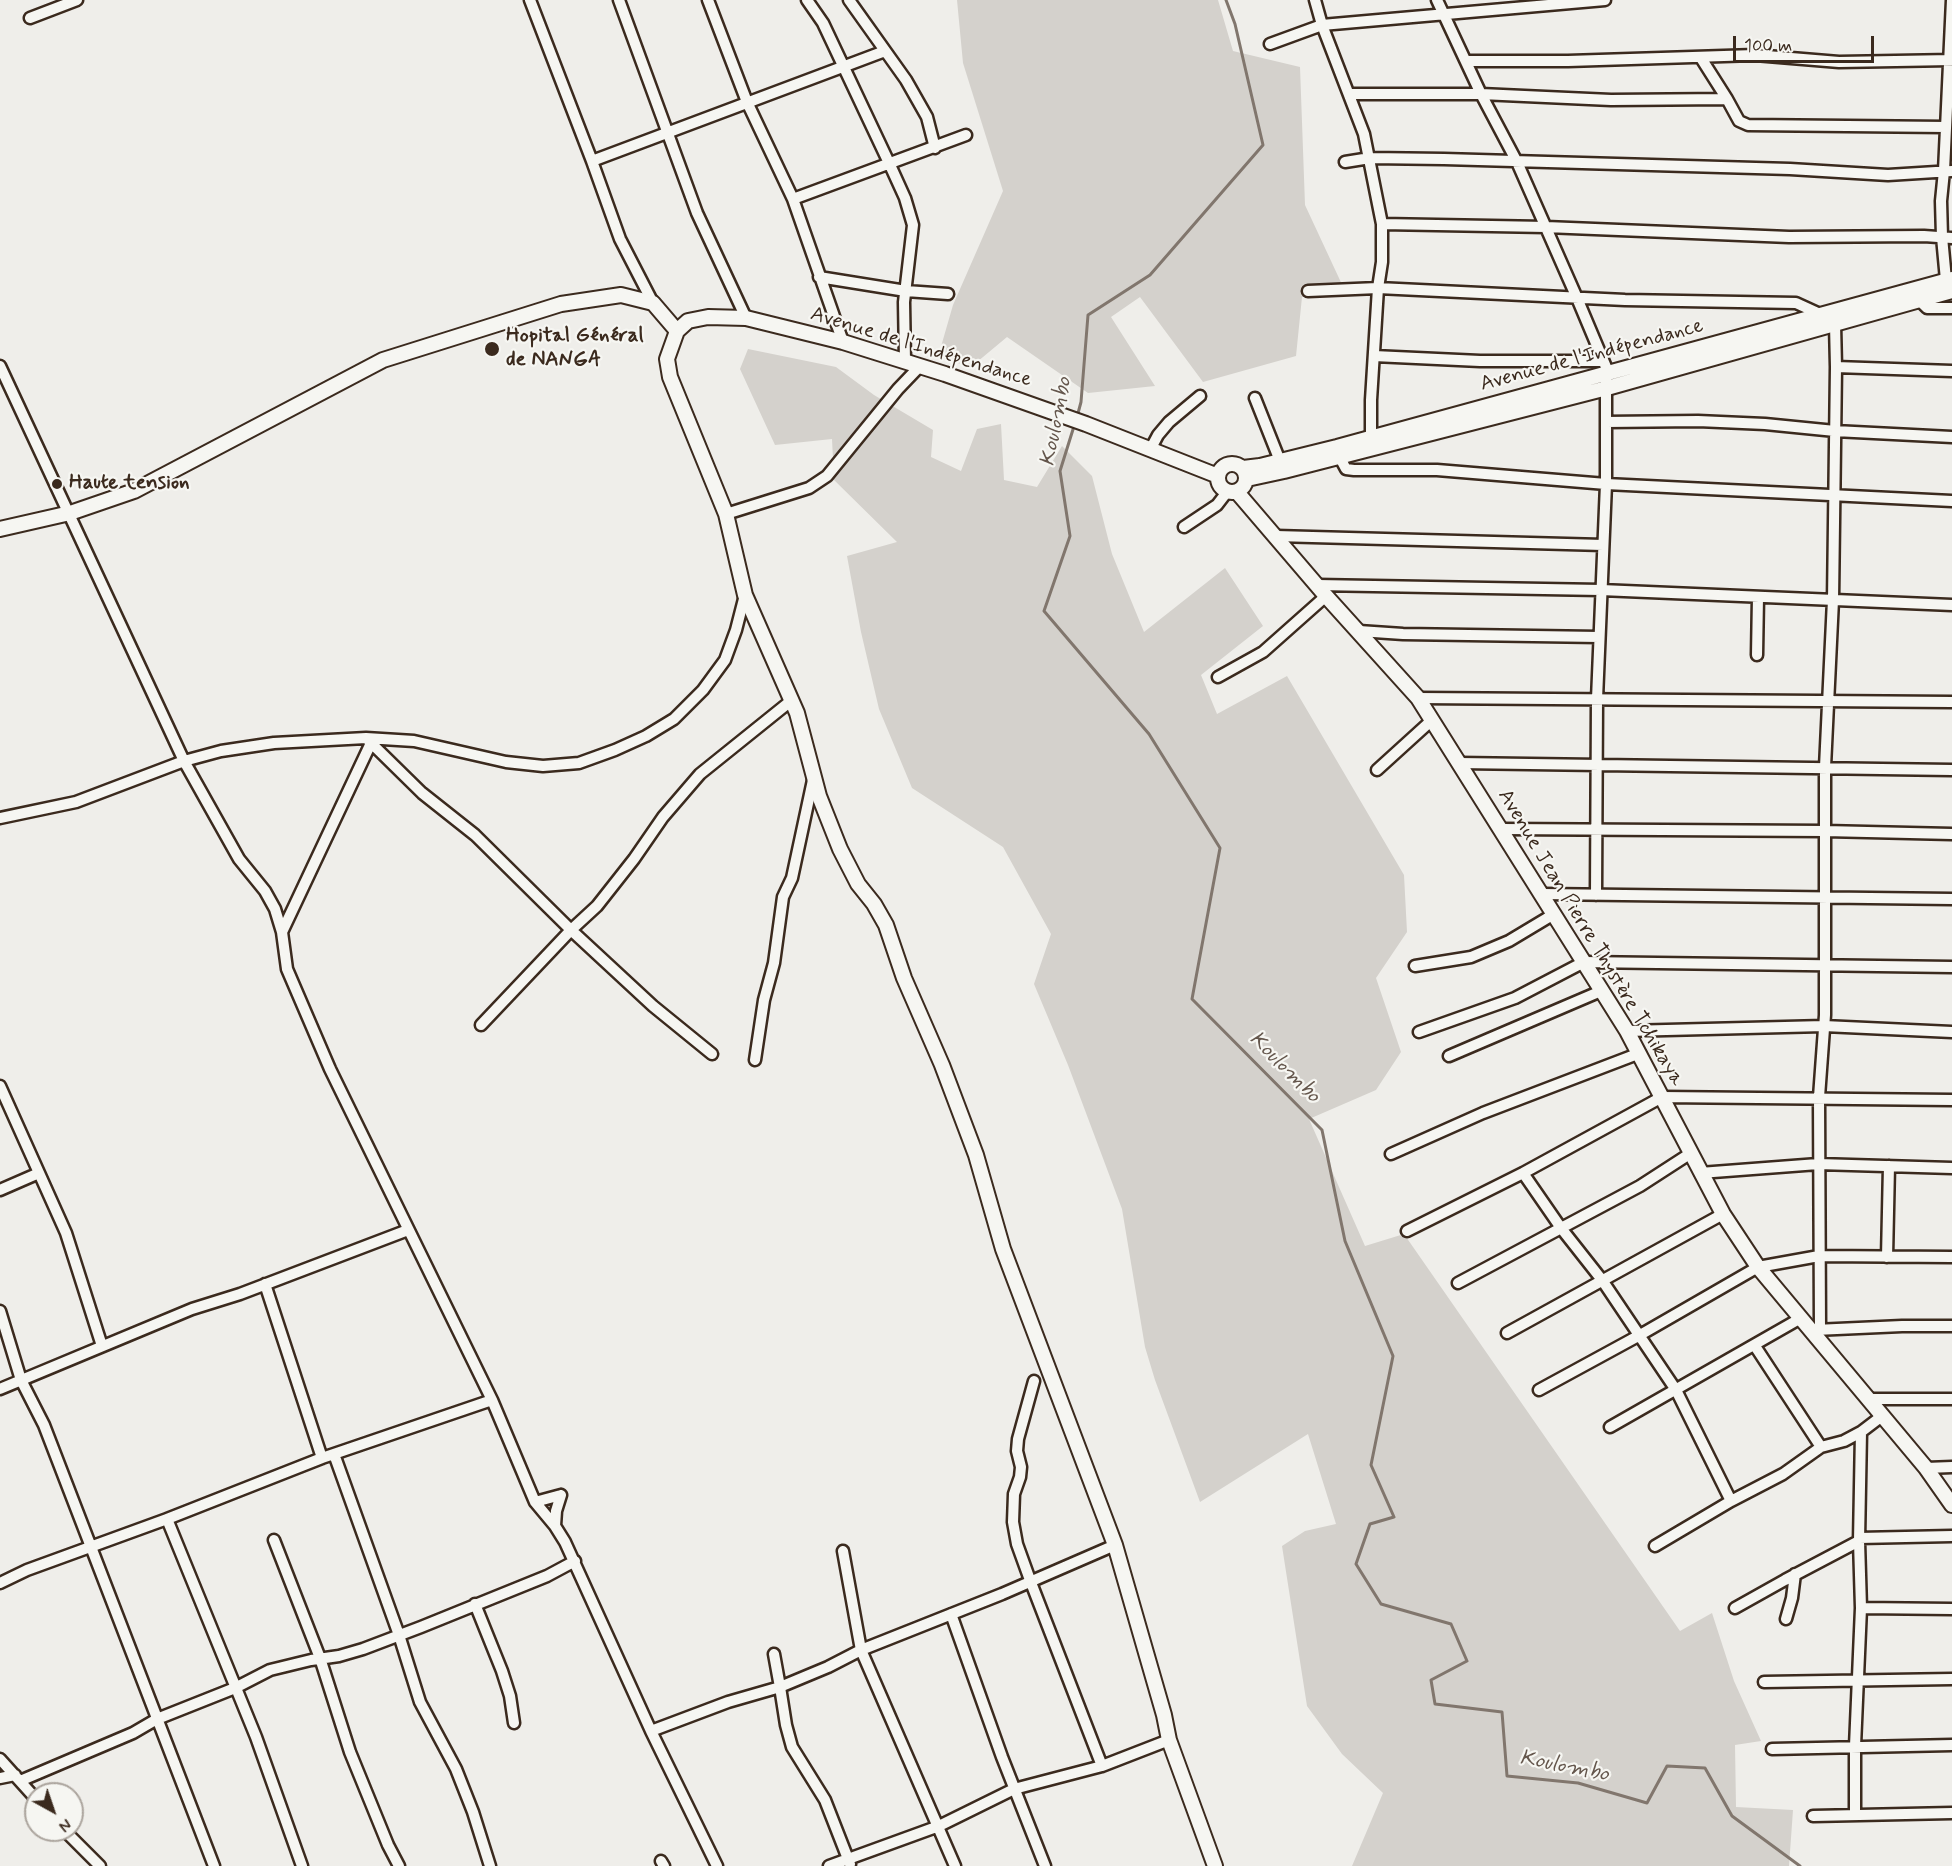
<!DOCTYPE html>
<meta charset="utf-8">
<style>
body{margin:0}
#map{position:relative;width:1952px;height:1866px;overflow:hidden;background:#efeeea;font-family:Mynerve,sans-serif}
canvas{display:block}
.north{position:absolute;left:24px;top:1782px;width:60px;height:60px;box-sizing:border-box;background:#f6f6f2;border:2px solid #aba49d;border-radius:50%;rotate:140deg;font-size:16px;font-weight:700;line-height:24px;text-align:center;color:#3b2a1e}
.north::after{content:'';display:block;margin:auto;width:21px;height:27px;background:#3b2a1e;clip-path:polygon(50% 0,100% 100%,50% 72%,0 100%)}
.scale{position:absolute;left:1733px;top:36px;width:141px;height:27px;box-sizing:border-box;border:3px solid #3b2a1e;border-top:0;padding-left:8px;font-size:18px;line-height:21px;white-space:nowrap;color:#3b2a1e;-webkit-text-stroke:4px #f6f6f2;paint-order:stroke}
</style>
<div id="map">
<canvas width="1952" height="1866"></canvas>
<div class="north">N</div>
<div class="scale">100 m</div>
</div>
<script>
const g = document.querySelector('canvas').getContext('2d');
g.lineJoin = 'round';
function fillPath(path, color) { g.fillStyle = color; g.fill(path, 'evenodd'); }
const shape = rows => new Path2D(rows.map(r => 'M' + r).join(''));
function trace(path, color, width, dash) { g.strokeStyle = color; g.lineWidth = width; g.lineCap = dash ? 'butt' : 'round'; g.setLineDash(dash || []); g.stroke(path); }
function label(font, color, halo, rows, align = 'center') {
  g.font = font + ' Mynerve,sans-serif'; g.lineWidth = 4.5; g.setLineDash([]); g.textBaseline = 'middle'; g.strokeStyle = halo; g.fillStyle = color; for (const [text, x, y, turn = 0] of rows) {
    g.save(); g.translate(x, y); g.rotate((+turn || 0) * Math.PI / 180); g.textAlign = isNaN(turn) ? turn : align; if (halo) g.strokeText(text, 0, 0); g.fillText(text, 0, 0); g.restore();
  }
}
const green = shape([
 [957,0,1218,0,1233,51,1300,67,1305,205,1345,291,1302,297,1296,356,1203,382,1140,297,1111,317,1155,386,1088,393,1007,337,971,367,938,357,953,305,1003,191,963,63],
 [748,349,836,367,874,395,933,430,931,457,961,471,977,429,1001,424,1004,480,1037,487,1062,446,1092,476,1112,554,1144,632,1225,568,1263,626,1201,675,1217,714,1287,676,1404,875,1407,932,1376,978,1401,1052,1376,1090,1309,1119,1365,1246,1404,1234,1680,1631,1712,1613,1734,1681,1761,1741,1735,1745,1736,1807,1793,1810,1789,1866,1352,1866,1383,1793,1342,1754,1307,1706,1282,1546,1305,1531,1336,1524,1308,1434,1200,1502,1155,1380,1145,1347,1122,1209,1068,1065,1034,984,1051,934,1003,847,912,788,879,709,861,632,847,556,897,542,834,480,832,439,775,445,740,369]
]);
const stream = shape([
 [1077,417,1081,402,1088,315,1150,275,1263,145,1235,24,1226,0],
 [1075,423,1060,471,1070,536,1044,611,1149,734,1220,848,1192,999,1322,1130,1345,1241,1393,1356,1371,1465,1394,1517,1370,1524,1356,1564,1381,1604,1451,1624,1467,1661,1431,1680,1435,1704,1502,1712,1507,1776,1578,1783,1647,1803,1667,1766,1705,1768,1732,1816,1800,1866]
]);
const minor = shape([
 [530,0,592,161,620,239,653,303],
 [619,0,697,213,746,318],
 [708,0,747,102,793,199,843,342],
 [807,0,823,23,890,165,905,198,913,225,904,302,905,361],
 [849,0,906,80,927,117,935,148],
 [1315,0,1322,25,1364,134,1382,224,1382,262,1378,288,1371,400,1371,438],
 [1437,0,1481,94,1517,162,1577,298,1606,367,1606,484,1597,699,1596,895],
 [30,18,77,0],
 [1270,44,1322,25,1605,0],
 [1701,58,1727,99],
 [1466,61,1568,61,1755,55,1839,62,1952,60],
 [1350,94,1481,94,1611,100,1727,99,1739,121,1748,125,1946,127],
 [592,161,885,51],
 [1345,162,1370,158,1444,159,1790,169,1888,175,1952,171],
 [793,199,966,135],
 [1382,224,1546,227,1789,237,1924,236,1952,238],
 [819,277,906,291,948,294],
 [1946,280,1942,237,1941,201,1944,171,1952,0],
 [1308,291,1378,288,1625,300,1796,303,1820,314],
 [1918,299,1927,308,1952,308],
 [1374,356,1480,361,1603,361],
 [0,366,184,761,239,859,265,891,275,909,282,932,287,969,330,1069,492,1400,535,1502,555,1526,565,1542,651,1731,717,1866],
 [1836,367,1952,371],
 [1255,398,1280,461],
 [1606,422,1698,421,1765,424,1835,431,1952,437],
 [1150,450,1158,435,1169,422,1200,396],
 [1339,456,1346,469,1354,470,1437,470,1606,484,1952,501],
 [726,514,809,488,827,476,898,389,920,366],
 [1184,527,1217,505,1227,492],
 [1276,536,1603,545],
 [1317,585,1601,590,1952,605],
 [1359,631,1403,634,1599,637],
 [1757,655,1758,597],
 [1218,677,1263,652,1326,596],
 [1418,698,1952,702],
 [366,738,422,793,475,835,571,930,653,1006,712,1054],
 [1459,763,1952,770],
 [1377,770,1432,720],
 [0,818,76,802,184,761,221,751,274,743,366,738,414,741,506,762,543,766,579,763,615,750,646,736,674,719,703,690,725,660,736,630,745,595],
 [1501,829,1825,831,1952,834],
 [1542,894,1952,899],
 [282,932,371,743],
 [1415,966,1471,957,1509,941,1554,914],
 [481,1025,571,930,597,906,634,859,663,817,700,774,792,700],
 [1627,1031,1824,1026,1952,1032],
 [1419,1032,1515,998,1584,962,1952,967],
 [1449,1056,1601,991],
 [755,1060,764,1000,774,963,783,897,792,878,813,780],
 [0,1086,66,1233,102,1346],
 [1391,1154,1483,1113,1640,1053],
 [1523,1173,1561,1228,1602,1280,1676,1390,1731,1501],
 [1700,1173,1818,1164,1952,1168],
 [0,1190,39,1173],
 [1407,1231,1523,1173,1662,1097,1952,1100],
 [1887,1257,1889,1166],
 [1458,1283,1640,1186,1691,1153],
 [265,1284,322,1458],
 [0,1311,21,1380,44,1425,214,1866],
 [1815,1330,1902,1326,1952,1326],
 [1820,1330,1819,1097,1825,1015,1825,767,1833,600,1836,367,1835,324],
 [1507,1333,1723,1214],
 [1755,1346,1821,1447],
 [1034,1381,1018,1439,1017,1451,1021,1467,1020,1477,1014,1494,1013,1522,1017,1544,1030,1580,1102,1766],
 [0,1389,192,1309,240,1294,408,1230],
 [1539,1390,1640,1335,1758,1267,1819,1256,1952,1257],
 [1869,1399,1952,1399],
 [1610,1427,1801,1318],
 [334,1454,399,1635,420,1702,456,1769,473,1812,490,1866],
 [1926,1468,1952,1467],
 [535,1502,561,1495],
 [167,1519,256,1737,302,1866],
 [555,1526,556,1511,561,1495],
 [1859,1538,1952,1536],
 [274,1540,320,1658,350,1752,388,1845,399,1866],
 [1655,1546,1731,1501,1783,1474,1821,1447,1844,1441,1861,1432,1882,1416],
 [843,1551,861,1650,955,1866],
 [0,1583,27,1570,167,1519,322,1458,492,1400],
 [475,1604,502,1671,510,1696,514,1723],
 [1735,1608,1785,1580,1859,1541],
 [1861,1608,1952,1609],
 [951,1614,1002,1757,1045,1866],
 [1786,1619,1792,1598,1795,1574],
 [774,1654,780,1687,828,1667,861,1650,1002,1594,1115,1545],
 [1764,1682,1952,1679],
 [651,1731,728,1702,780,1687,786,1725,792,1747,825,1800,850,1864],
 [1772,1749,1952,1745],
 [0,1759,36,1799],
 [0,1778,15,1775],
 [20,1781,133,1733,157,1719,235,1688,270,1670,311,1660,339,1656,363,1649,421,1627,547,1576,575,1561],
 [1855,1814,1855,1746,1861,1608,1859,1541,1861,1432],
 [1813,1816,1952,1813],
 [64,1830,100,1866],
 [661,1861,664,1866],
 [829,1866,939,1826,1014,1789,1102,1766,1169,1740]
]);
const tertiary = shape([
 '1218 478a14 14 0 1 1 28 0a14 14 0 1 1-28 0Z',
 [1243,468,1260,466,1337,447,1952,279],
 [1247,479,1284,471,1607,388,1952,291],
 [1237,492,1326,596,1418,698,1627,1031,1723,1214,1758,1267,1926,1468,1952,1505],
 [0,529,70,513,134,491,383,360,561,304,621,295,653,303,677,331],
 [1215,1866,1169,1740,1164,1715,1115,1545,1003,1249,976,1155,942,1065,904,978,886,925,874,904,858,884,840,849,819,796,797,713,745,595,726,514,670,377,667,359,677,331,688,321,708,317,746,318,843,342,945,374,1086,424,1218,476]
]);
const markers = [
 [492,349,8,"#3b2a1e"],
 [57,484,6,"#3b2a1e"]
];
const poiNames = [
 ["Hopital Général",506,337],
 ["de NANGA",506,361],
 ["Haute tension",69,484]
];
const streetNames = [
 ["Avenue de l'Indépendance",921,348,17],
 ["Avenue de l'Indépendance",1592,356,-15],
 ["Avenue Jean Pierre Thystère Tchikaya",1590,938,59]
];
const waterNames = [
 ["Koulombo",1057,422,-79],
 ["Koulombo",1284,1068,45],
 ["Koulombo",1564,1767,11]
];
fillPath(green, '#d4d1cc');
trace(stream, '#81766d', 3);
trace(minor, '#3b2a1e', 15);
trace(tertiary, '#3b2a1e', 18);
trace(minor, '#f6f6f2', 10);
trace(tertiary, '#f6f6f2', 14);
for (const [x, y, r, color] of markers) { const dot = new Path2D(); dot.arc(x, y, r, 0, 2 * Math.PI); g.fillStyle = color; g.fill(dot); trace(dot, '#f6f6f2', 2); }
label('bold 21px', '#3b2a1e', '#f6f6f2', poiNames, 'left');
label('21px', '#3b2a1e', '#f6f6f2', streetNames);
label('italic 22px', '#64564c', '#f6f6f2', waterNames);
</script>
